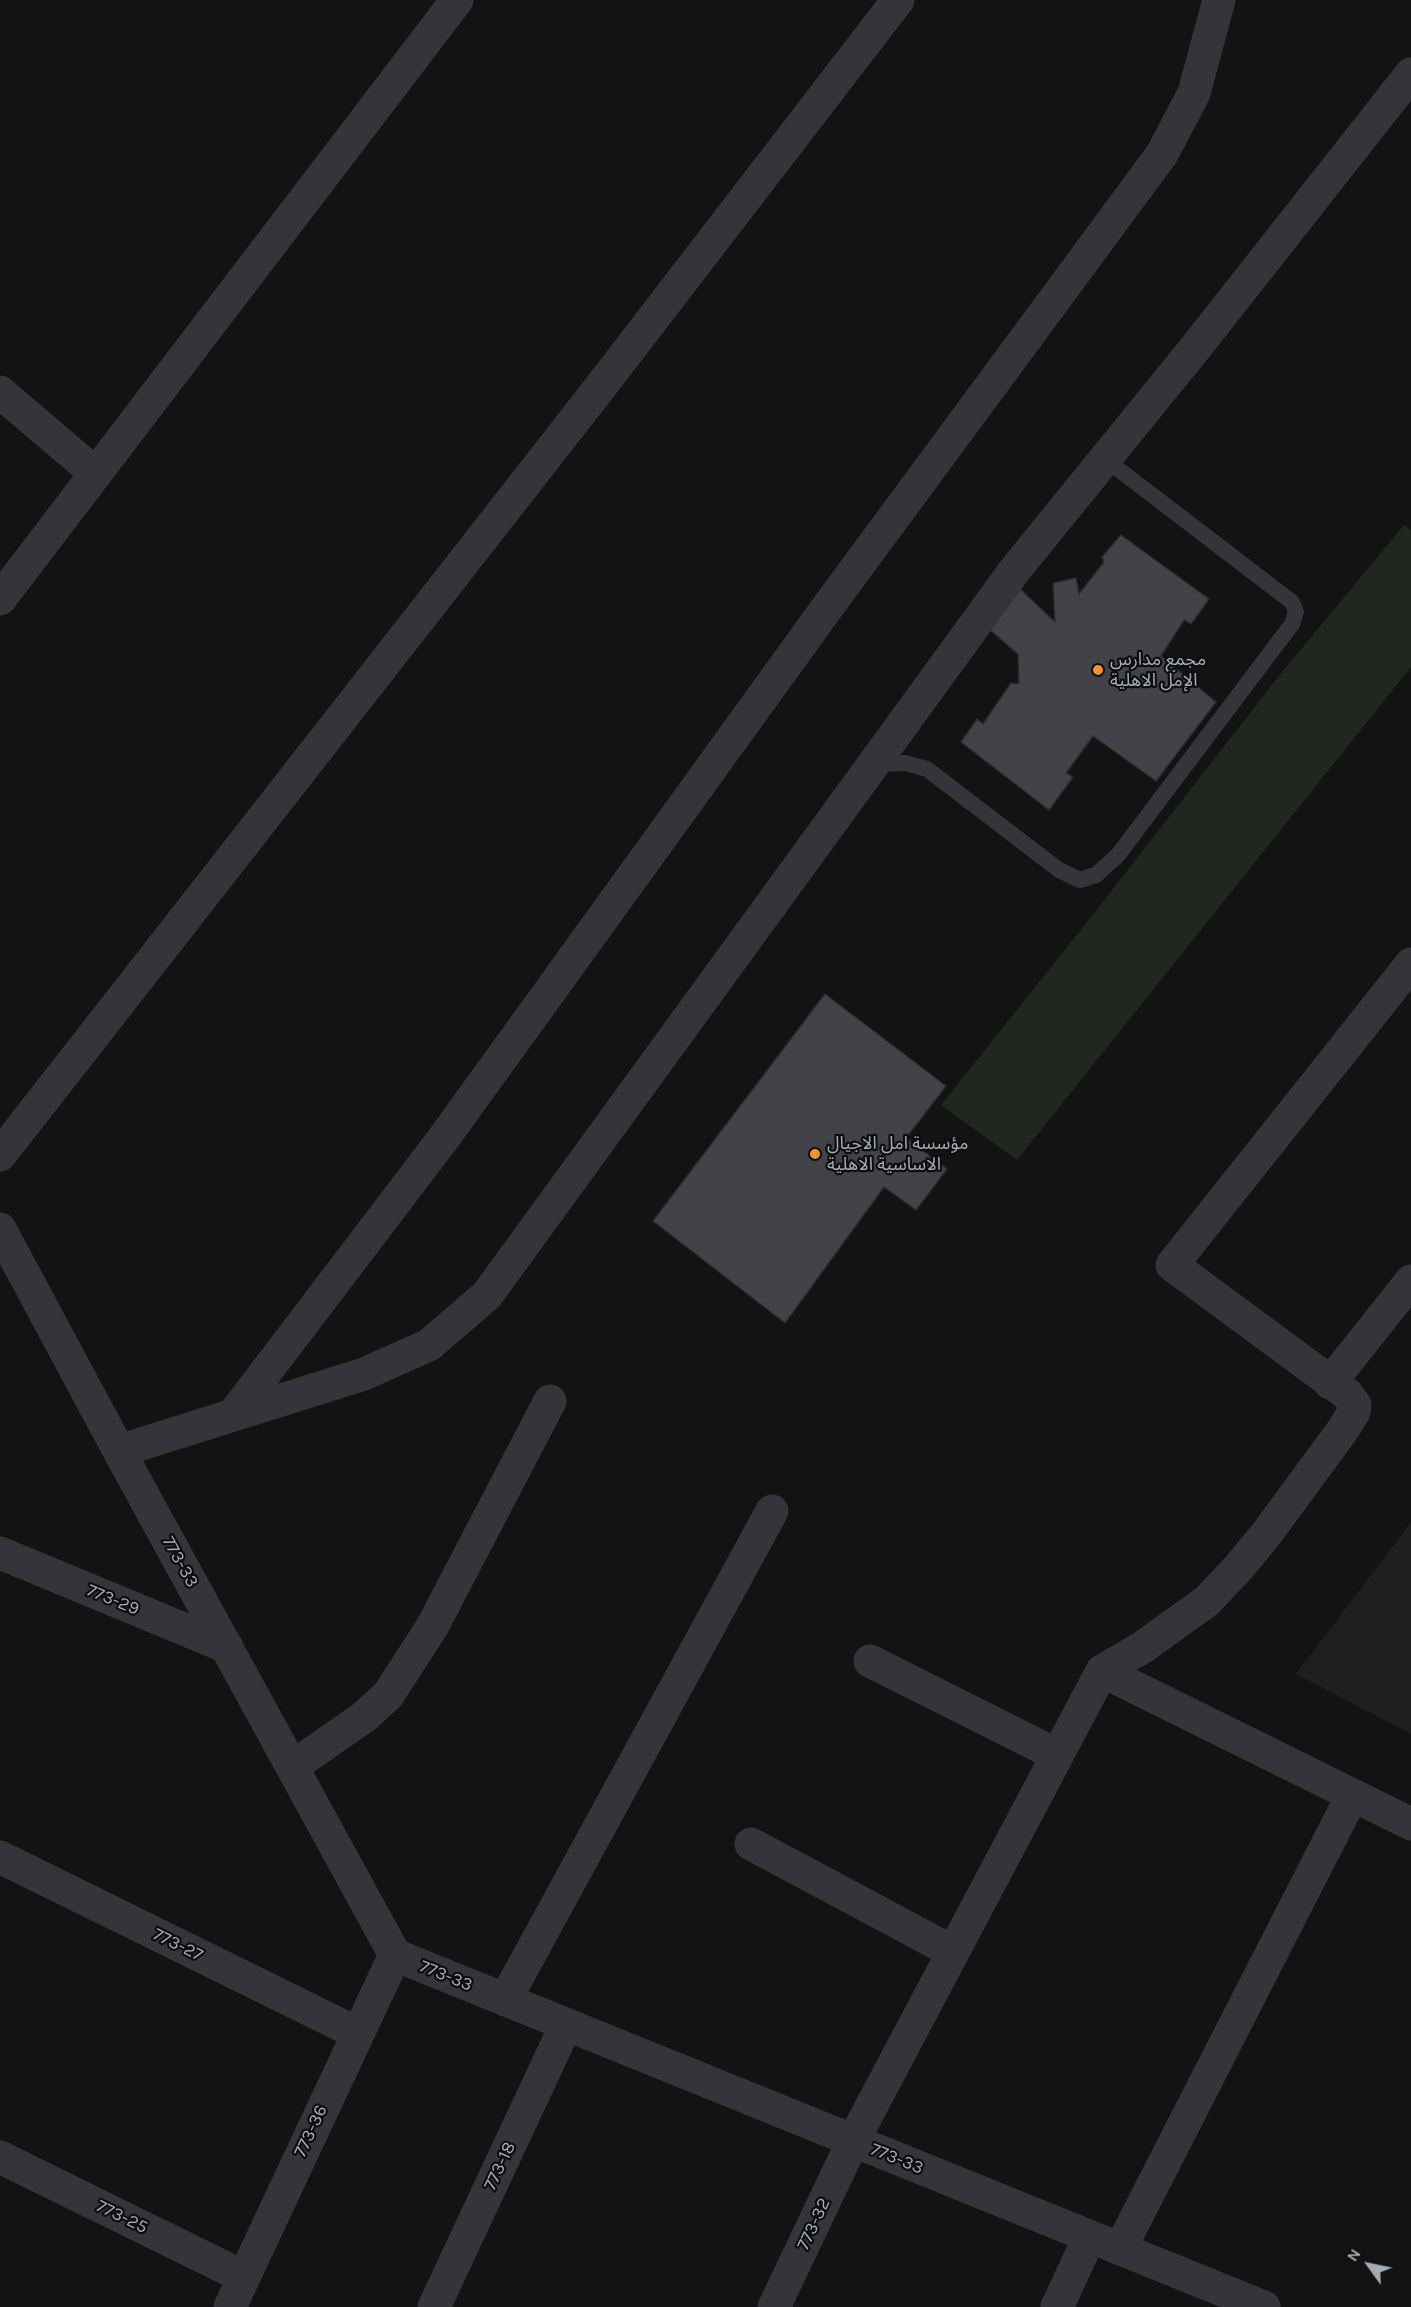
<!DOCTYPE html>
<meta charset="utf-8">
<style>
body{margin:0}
#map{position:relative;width:1411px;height:2307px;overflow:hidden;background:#131314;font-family:Karla,sans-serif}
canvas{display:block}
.north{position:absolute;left:1339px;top:2235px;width:60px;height:60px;-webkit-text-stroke:4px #0e0e0f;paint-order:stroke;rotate:303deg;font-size:16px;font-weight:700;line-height:24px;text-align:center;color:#a4acb5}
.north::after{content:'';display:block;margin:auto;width:21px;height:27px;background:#a4acb5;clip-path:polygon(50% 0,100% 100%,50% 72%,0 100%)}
</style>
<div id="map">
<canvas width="1411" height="2307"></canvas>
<div class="north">N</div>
</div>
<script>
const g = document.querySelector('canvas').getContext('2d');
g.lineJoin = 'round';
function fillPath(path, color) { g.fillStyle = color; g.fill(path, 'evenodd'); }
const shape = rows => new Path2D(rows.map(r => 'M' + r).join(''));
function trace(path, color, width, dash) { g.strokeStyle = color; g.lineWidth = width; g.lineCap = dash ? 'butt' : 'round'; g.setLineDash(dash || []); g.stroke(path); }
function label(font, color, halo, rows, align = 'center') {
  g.font = font + ' Karla,"Noto Sans Arabic",sans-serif'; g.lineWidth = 4.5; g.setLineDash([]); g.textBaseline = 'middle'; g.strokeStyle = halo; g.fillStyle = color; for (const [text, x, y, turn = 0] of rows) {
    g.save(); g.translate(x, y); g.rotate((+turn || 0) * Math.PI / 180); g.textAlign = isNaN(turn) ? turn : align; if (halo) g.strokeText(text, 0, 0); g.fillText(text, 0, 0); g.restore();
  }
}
const built = shape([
 [1411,1522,1411,1734,1296,1674]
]);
const green = shape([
 [1404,525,1411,531,1411,667,1017,1160,941,1105,1091,917,1282,672]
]);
const building = shape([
 [1121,535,1209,599,1191,624,1184,620,1161,656,1216,702,1156,781,1093,736,1066,773,1073,777,1049,810,961,742,977,719,983,724,1011,683,1019,684,1018,654,988,628,1019,588,1055,622,1053,583,1076,578,1079,594,1104,562,1102,557,1121,535],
 [825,994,946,1086,906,1138,947,1169,916,1210,884,1187,785,1323,653,1221,825,994]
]);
const service = shape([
 [875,764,905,763,927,769,1059,870,1080,880,1096,875,1118,855,1292,624,1296,612,1292,602,1105,459]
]);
const minor = shape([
 [0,392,95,473],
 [0,599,457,0],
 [0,1155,598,390,898,0],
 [0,1229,119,1451,395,1955,1264,2307],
 [1330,1383,1411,1281],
 [233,1415,443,1139,829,605,1162,154,1194,93,1219,0],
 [119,1451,364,1374,429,1345,487,1295,1014,571,1196,347,1411,74],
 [0,1553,227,1647],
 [870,1661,1057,1755],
 [1102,1671,1411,1824],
 [292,1767,364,1717,388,1695,432,1627,550,1401],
 [751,1844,953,1952],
 [0,1857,357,2033],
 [505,2000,772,1511],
 [0,2157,244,2277],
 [1120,2249,1352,1796],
 [230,2307,395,1955],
 [434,2307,566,2025],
 [774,2307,853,2141,1102,1671,1143,1647,1207,1601,1239,1567,1267,1533,1342,1431,1354,1412,1355,1405,1347,1394,1172,1265,1411,964],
 [1057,2307,1089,2238]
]);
const markers = [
 [1098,670,6,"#f4942b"],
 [815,1154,6,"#f4942b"]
];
const poiNames = [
 ["مجمع مدارس",1110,660],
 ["الإمل الاهلية",1110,681],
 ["مؤسسة امل الاجيال",827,1144],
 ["الاساسية الاهلية",827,1165]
];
const streetNames = [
 ["773-33",180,1562,61],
 ["773-29",113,1600,22],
 ["773-27",178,1945,26],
 ["773-33",446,1976,22],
 ["773-36",311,2131,-65],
 ["773-33",897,2159,22],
 ["773-18",500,2166,-65],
 ["773-25",122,2217,26],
 ["773-32",814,2224,-65]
];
fillPath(built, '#1f1f21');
fillPath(green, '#1f271f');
fillPath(building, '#424348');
trace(building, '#2d2d31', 1.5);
trace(service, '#34353a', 16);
trace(minor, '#34353a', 33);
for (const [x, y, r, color] of markers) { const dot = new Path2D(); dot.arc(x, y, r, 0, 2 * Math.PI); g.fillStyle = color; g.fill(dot); trace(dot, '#0e0e0f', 2); }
label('18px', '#a4acb5', '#0e0e0f', poiNames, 'left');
label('18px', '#a4acb5', '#0e0e0f', streetNames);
</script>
